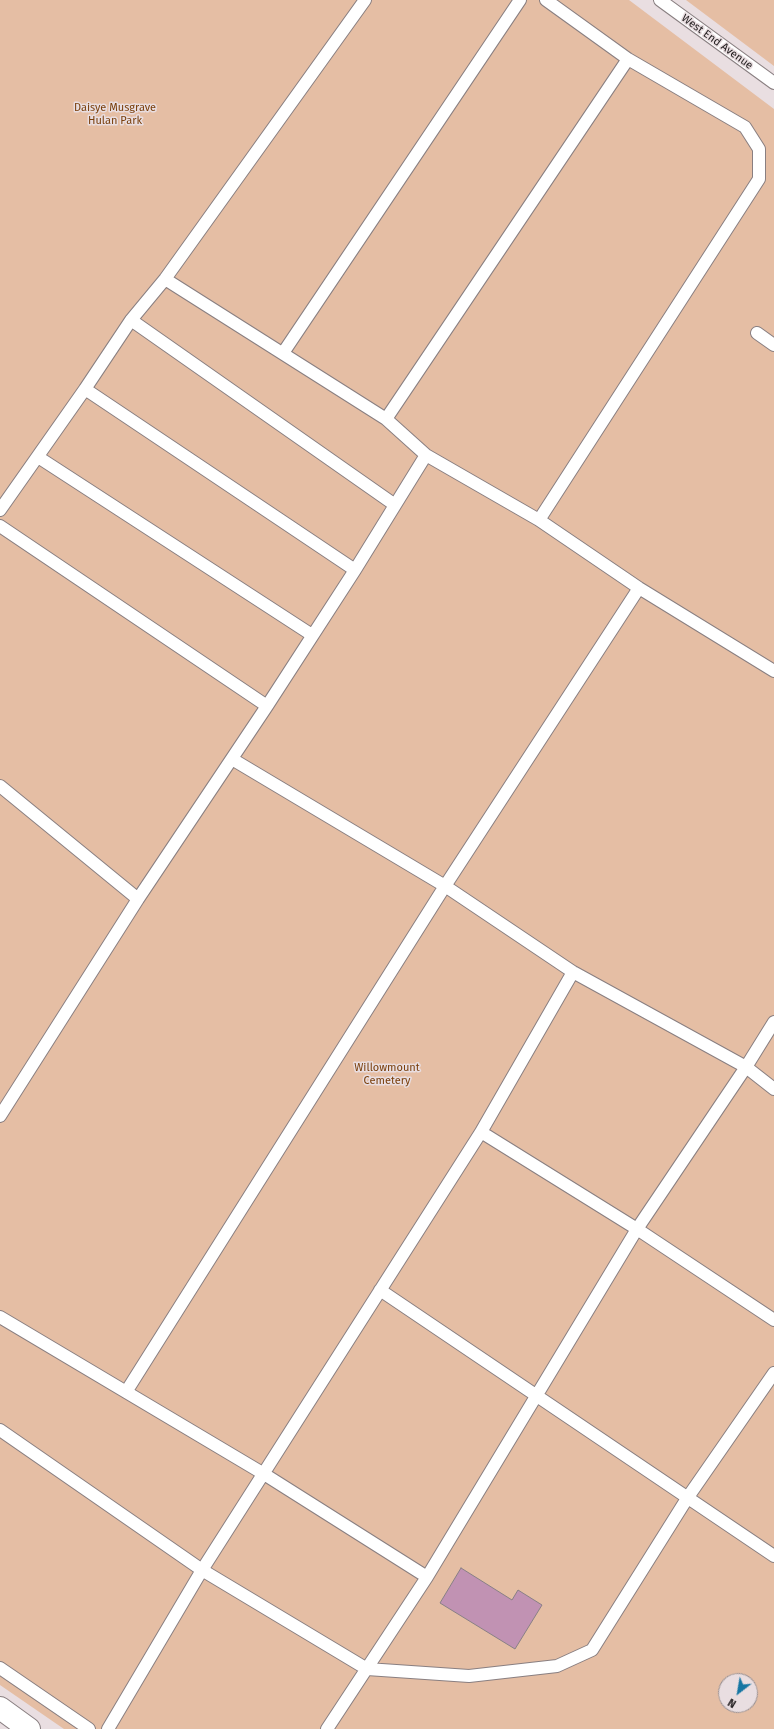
<!DOCTYPE html>
<style>
body{margin:0}
#map{position:relative;width:774px;height:1729px;overflow:hidden;background:#e9dee1;font-family:"Fira Sans",sans-serif}
canvas{display:block}
.north{position:absolute;left:718px;top:1673px;width:40px;height:40px;box-sizing:border-box;background:#e9dee1;border:1px solid #999193;border-radius:50%;rotate:211deg;font-size:11px;font-weight:700;line-height:16px;text-align:center;color:#211d1e}
.north::after{content:'';display:block;margin:auto;width:14px;height:18px;background:#1576a3;clip-path:polygon(50% 0,100% 100%,50% 72%,0 100%)}
</style>
<div id="map">
<canvas width="774" height="1729"></canvas>
<div class="north">N</div>
</div>
<script>
const g = document.querySelector('canvas').getContext('2d');
g.lineJoin = 'round';
function fillPath(path, color) { g.fillStyle = color; g.fill(path, 'evenodd'); }
const shape = rows => new Path2D(rows.map(r => 'M' + r).join(''));
function trace(path, color, width, dash) { g.strokeStyle = color; g.lineWidth = width; g.lineCap = dash ? 'butt' : 'round'; g.setLineDash(dash || []); g.stroke(path); }
function label(font, color, halo, rows, align = 'center') {
  g.font = font + ' "Fira Sans",sans-serif'; g.lineWidth = 3; g.setLineDash([]); g.textBaseline = 'middle'; g.strokeStyle = halo; g.fillStyle = color; for (const [text, x, y, turn = 0] of rows) {
    g.save(); g.translate(x, y); g.rotate((+turn || 0) * Math.PI / 180); g.textAlign = isNaN(turn) ? turn : align; if (halo) g.strokeText(text, 0, 0); g.fillText(text, 0, 0); g.restore();
  }
}
const green = shape([
 [0,0,629,0,774,109,774,1729,64,1729,0,1685],
 [726,1681,750,1681,750,1705,726,1705],
 [686,0,774,0,774,66]
]);
const building = shape([
 [461,1568,512,1600,518,1590,542,1605,515,1649,440,1603,461,1568]
]);
const lane = shape([
 [660,0,774,83],
 [165,279,386,419,426,455,539,520,639,588,774,671],
 [131,320,395,505],
 [757,333,774,345],
 [283,353,520,0],
 [85,389,355,570],
 [386,419,628,59],
 [38,457,312,635],
 [0,510,85,389,131,320,165,279,365,0],
 [539,520,759,179,759,149,745,127,628,59,546,0],
 [0,526,267,706],
 [232,759,445,886,573,972,746,1067,774,1089],
 [0,786,138,899],
 [0,1116,138,899,267,706,355,570,426,455],
 [481,1132,637,1229,774,1320],
 [380,1290,774,1556],
 [0,1317,264,1474,427,1577],
 [126,1392,445,886,639,588],
 [0,1430,202,1570,367,1669,469,1676,557,1666,592,1650,688,1497,774,1373],
 [0,1668,89,1729],
 [108,1729,202,1570,481,1132,573,972],
 [327,1729,427,1577,637,1229,746,1067,774,1022]
]);
const street = shape([
 [0,1708,29,1729]
]);
const streetNames = [
 ["West End Avenue",717,42,36]
];
const parkNames = [
 ["Daisye Musgrave",115,108],
 ["Hulan Park",115,121],
 ["Willowmount",387,1068],
 ["Cemetery",387,1081]
];
fillPath(green, '#e5bea4');
fillPath(building, '#c192b3');
trace(building, '#898186', 1);
trace(lane, '#897f81', 14);
trace(street, '#897f81', 24);
trace(lane, '#fff', 12);
trace(street, '#fff', 22);
label('11px', '#211d1e', '#e9dee1', streetNames);
label('11px', '#793e0a', '#e9dee1', parkNames);
</script>
